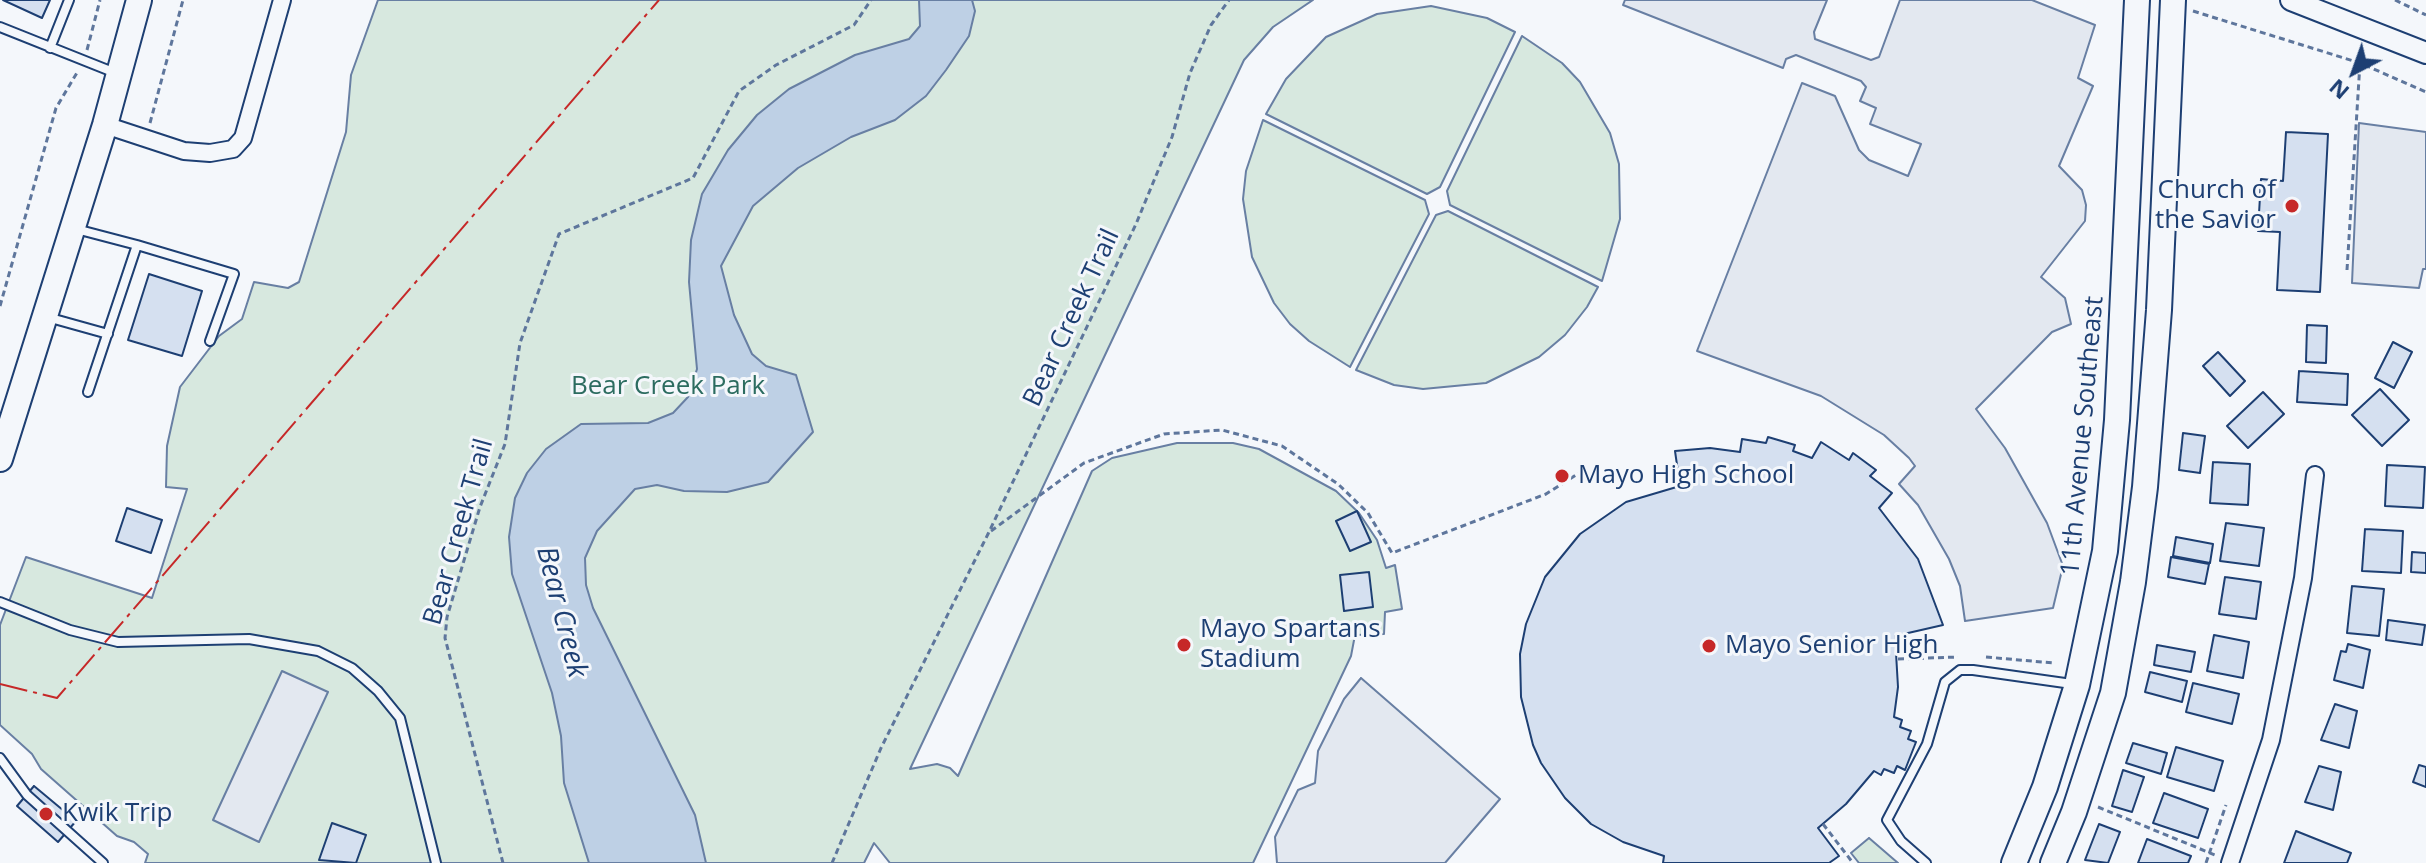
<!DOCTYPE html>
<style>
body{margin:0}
#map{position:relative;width:2426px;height:863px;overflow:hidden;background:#f4f7fb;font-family:"Open Sans",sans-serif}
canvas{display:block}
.north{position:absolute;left:2314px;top:32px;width:80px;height:80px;-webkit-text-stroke:6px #f4f7fb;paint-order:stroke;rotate:221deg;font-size:22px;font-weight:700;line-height:32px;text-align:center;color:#1d3f73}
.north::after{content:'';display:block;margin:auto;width:28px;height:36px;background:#1d3f73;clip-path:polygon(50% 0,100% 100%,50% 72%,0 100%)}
</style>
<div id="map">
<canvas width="2426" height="863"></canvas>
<div class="north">N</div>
</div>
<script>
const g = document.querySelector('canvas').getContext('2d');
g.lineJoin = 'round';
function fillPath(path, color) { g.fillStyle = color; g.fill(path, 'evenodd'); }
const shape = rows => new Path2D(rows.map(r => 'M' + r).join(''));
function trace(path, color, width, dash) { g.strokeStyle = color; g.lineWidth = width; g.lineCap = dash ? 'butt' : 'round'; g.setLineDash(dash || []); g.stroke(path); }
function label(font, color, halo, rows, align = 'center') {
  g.font = font + ' "Open Sans",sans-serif'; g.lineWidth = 6; g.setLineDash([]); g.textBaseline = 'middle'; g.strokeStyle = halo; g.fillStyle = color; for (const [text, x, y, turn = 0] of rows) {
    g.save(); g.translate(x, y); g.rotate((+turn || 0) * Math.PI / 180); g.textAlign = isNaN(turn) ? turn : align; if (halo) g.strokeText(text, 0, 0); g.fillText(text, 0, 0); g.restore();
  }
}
const green = shape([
 [378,0,1313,0,1273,27,1244,60,910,769,937,764,950,768,958,776,1092,471,1112,458,1177,443,1233,443,1259,449,1336,491,1359,513,1377,540,1386,568,1395,565,1402,609,1385,612,1384,634,1355,635,1351,656,1253,863,890,863,874,843,864,863,145,863,148,854,134,842,117,836,41,769,32,754,0,725,0,625,26,557,152,598,187,489,166,487,167,446,180,387,219,336,242,319,254,282,288,288,299,282,346,132,351,75,378,0],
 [1431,6,1487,18,1515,32,1440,187,1427,194,1266,114,1286,79,1326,37,1377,14,1431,6],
 [1522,36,1562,63,1580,82,1610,133,1619,164,1620,219,1602,281,1450,205,1447,191,1522,36],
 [1263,120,1425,200,1429,214,1350,367,1309,341,1290,324,1274,303,1252,257,1243,199,1246,171,1263,120],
 [1448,211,1598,287,1587,307,1565,335,1539,357,1486,383,1423,389,1394,385,1356,370,1436,215,1448,211],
 [1869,838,1898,863,1859,863,1851,853,1869,838]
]);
const parking = shape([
 [1625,0,1827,0,1814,32,1815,39,1871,60,1879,57,1900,0,2032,0,2095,25,2078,78,2093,86,2059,166,2082,190,2086,205,2085,221,2041,277,2065,298,2071,324,2052,332,1976,409,2005,448,2047,523,2063,566,2053,608,1965,621,1960,586,1949,559,1918,505,1899,484,1915,466,1909,458,1884,435,1821,396,1697,351,1802,83,1835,96,1859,150,1869,160,1908,176,1921,144,1870,124,1876,108,1860,101,1866,87,1861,81,1796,55,1786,59,1783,68,1623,5,1625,0],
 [2359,123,2426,132,2426,269,2423,269,2419,288,2352,283,2359,123],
 [282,671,328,692,259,842,213,820,282,671],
 [1361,678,1500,799,1445,863,1277,863,1275,837,1298,790,1315,783,1318,751,1344,699,1361,678]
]);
const water = shape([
 [919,0,972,0,975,11,969,36,946,70,926,96,895,120,851,137,798,168,753,206,721,266,734,315,752,354,766,366,796,375,813,432,768,482,727,492,684,491,657,485,635,489,597,531,585,558,586,585,593,608,695,815,706,863,589,863,564,783,561,736,552,693,512,574,509,537,515,498,527,473,546,449,581,424,648,423,673,413,688,397,697,369,689,282,691,240,702,194,728,150,757,115,789,89,855,55,909,39,920,26,919,0]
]);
const building = shape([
 [3,0,50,0,42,18,3,0],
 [2286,132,2328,134,2320,292,2277,290,2280,232,2258,231,2261,179,2283,181,2286,132],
 [149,274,202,291,182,356,128,340,149,274],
 [2307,325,2327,326,2326,363,2306,362,2307,325],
 [2393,342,2412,352,2394,388,2375,378,2393,342],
 [2218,352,2245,381,2230,396,2203,366,2218,352],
 [2299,371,2348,374,2347,405,2297,402,2299,371],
 [2380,389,2409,420,2382,446,2352,415,2380,389],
 [2263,392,2284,414,2248,448,2227,426,2263,392],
 [2183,433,2205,436,2200,473,2179,470,2183,433],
 [1768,437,1795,445,1793,451,1812,458,1821,442,1849,460,1853,453,1876,470,1870,476,1892,493,1879,508,1918,559,1943,625,1895,636,1898,687,1894,717,1902,720,1900,727,1911,731,1908,739,1916,742,1905,770,1897,766,1894,773,1884,769,1881,775,1874,771,1846,804,1818,828,1839,856,1829,863,1663,863,1664,856,1623,842,1591,824,1565,798,1541,763,1533,745,1521,697,1520,654,1526,624,1545,577,1580,534,1626,502,1680,486,1675,451,1710,448,1740,452,1742,439,1766,443,1768,437],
 [2213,462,2250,464,2248,505,2210,503,2213,462],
 [2387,465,2425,467,2423,508,2385,506,2387,465],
 [127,508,162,520,151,553,116,541,127,508],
 [1357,511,1371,542,1350,551,1336,521,1357,511],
 [2226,523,2264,528,2259,566,2220,561,2226,523],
 [2365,529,2403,531,2401,573,2362,571,2365,529],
 [2176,537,2213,544,2210,563,2173,556,2176,537],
 [2412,552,2426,553,2426,573,2411,572,2412,552],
 [2171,557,2209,564,2205,584,2168,577,2171,557],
 [1369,572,1373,607,1344,611,1340,575,1369,572],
 [2225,577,2261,582,2256,619,2219,614,2225,577],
 [2352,586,2384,589,2379,636,2347,633,2352,586],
 [2388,620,2425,625,2422,645,2386,640,2388,620],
 [2214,635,2249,642,2243,678,2207,671,2214,635],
 [2348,644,2370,650,2363,688,2334,680,2341,651,2346,652,2348,644],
 [2157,645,2195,652,2191,672,2154,665,2157,645],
 [2150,672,2187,681,2182,702,2145,692,2150,672],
 [2193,683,2239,694,2232,724,2186,712,2193,683],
 [2335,704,2357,711,2349,748,2321,740,2335,704],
 [2133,743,2167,753,2161,774,2126,763,2133,743],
 [2176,747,2223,761,2214,791,2167,777,2176,747],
 [2419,765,2426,767,2426,787,2413,782,2419,765],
 [2319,766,2341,772,2333,810,2305,802,2319,766],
 [2123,770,2144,777,2132,812,2112,806,2123,770],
 [34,786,76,821,58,842,17,806,34,786],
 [2164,793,2208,809,2198,838,2153,823,2164,793],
 [332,823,366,835,356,863,319,860,332,823],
 [2099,824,2120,832,2108,863,2085,860,2099,824],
 [2296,831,2351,853,2347,863,2284,863,2296,831],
 [2147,839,2191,856,2188,863,2138,863,2147,839]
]);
const path = shape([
 [2395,0,2426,15],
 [2193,11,2360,63,2426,92],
 [87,50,100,0],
 [150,123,183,0],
 [2347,270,2360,63],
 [0,306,56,108,78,71],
 [991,531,1084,463,1164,434,1222,430,1282,446,1338,484,1368,513,1392,553,1546,494,1584,470,1594,478],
 [1986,657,2054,663],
 [1898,659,1958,657],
 [2098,807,2215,855],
 [1823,824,1853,863],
 [503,863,445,638,447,617,480,507,505,444,520,343,559,234,693,178,739,91,776,65,854,25,871,0],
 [832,863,881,748,988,534,1136,224,1172,137,1190,73,1211,25,1229,0],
 [2206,863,2226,805]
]);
const service = shape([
 [0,27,118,74],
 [50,48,69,0],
 [76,229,137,245],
 [47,317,108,334],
 [88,392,137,245,234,274,210,341],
 [0,602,70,630,118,642,249,639,318,651,352,668,378,691,400,718,436,863],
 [0,758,27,795,103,863],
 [1926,863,1901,841,1887,820,1927,744,1945,682,1960,670,1973,670,2072,684]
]);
const minor = shape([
 [105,125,184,151,210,153,233,149,243,138,282,0],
 [2230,863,2271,740,2303,578,2315,475]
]);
const tertiary = shape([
 [2291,0,2426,53]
]);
const secondary = shape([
 [0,459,105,125,139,0],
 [2014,863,2045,787,2077,685,2105,551,2117,420,2137,0],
 [2053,863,2074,812,2113,693,2133,582,2145,487,2159,310,2173,0]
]);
const power = shape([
 [0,684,57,698,659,0]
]);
const markers = [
 [2292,206,8,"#c62828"],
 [1562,476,8,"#c62828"],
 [1184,645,8,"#c62828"],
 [1709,646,8,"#c62828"],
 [46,814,8,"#c62828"]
];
const poiNames = [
 ["Church of",2276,191,"right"],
 ["the Savior",2276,221,"right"],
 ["Mayo High School",1578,476],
 ["Mayo Spartans",1200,630],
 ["Stadium",1200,660],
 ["Mayo Senior High",1725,646],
 ["Kwik Trip",62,814]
];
const streetNames = [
 ["Bear Creek Trail",1072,318,-65],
 ["11th Avenue Southeast",2083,436,-85],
 ["Bear Creek Trail",459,532,-74]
];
const parkNames = [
 ["Bear Creek Park",668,387]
];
const waterNames = [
 ["Bear Creek",561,612,76]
];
fillPath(green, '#d7e8df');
trace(green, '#687fa3', 2);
fillPath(parking, '#e3e8f0');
trace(parking, '#687fa3', 2);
fillPath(water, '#bed0e5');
trace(water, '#687fa3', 2);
fillPath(building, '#d5e0f0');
trace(building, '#1d3f73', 2);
trace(service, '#1d3f73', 12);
trace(minor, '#1d3f73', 20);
trace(tertiary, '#1d3f73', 24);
trace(secondary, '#1d3f73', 28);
trace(path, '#5e769c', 3, [6, 4]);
trace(service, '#f4f7fb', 8);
trace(minor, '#f4f7fb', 16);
trace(tertiary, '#f4f7fb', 20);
trace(secondary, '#f4f7fb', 24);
trace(power, '#c62828', 2, [28, 6, 4, 6]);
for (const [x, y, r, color] of markers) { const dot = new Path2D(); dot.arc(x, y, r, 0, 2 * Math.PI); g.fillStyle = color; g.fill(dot); trace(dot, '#f4f7fb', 3); }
label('26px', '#1d3f73', '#f4f7fb', poiNames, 'left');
label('26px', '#1d3f73', '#f4f7fb', streetNames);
label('26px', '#2c6c60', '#f4f7fb', parkNames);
label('italic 28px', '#1d3f73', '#f4f7fb', waterNames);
</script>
